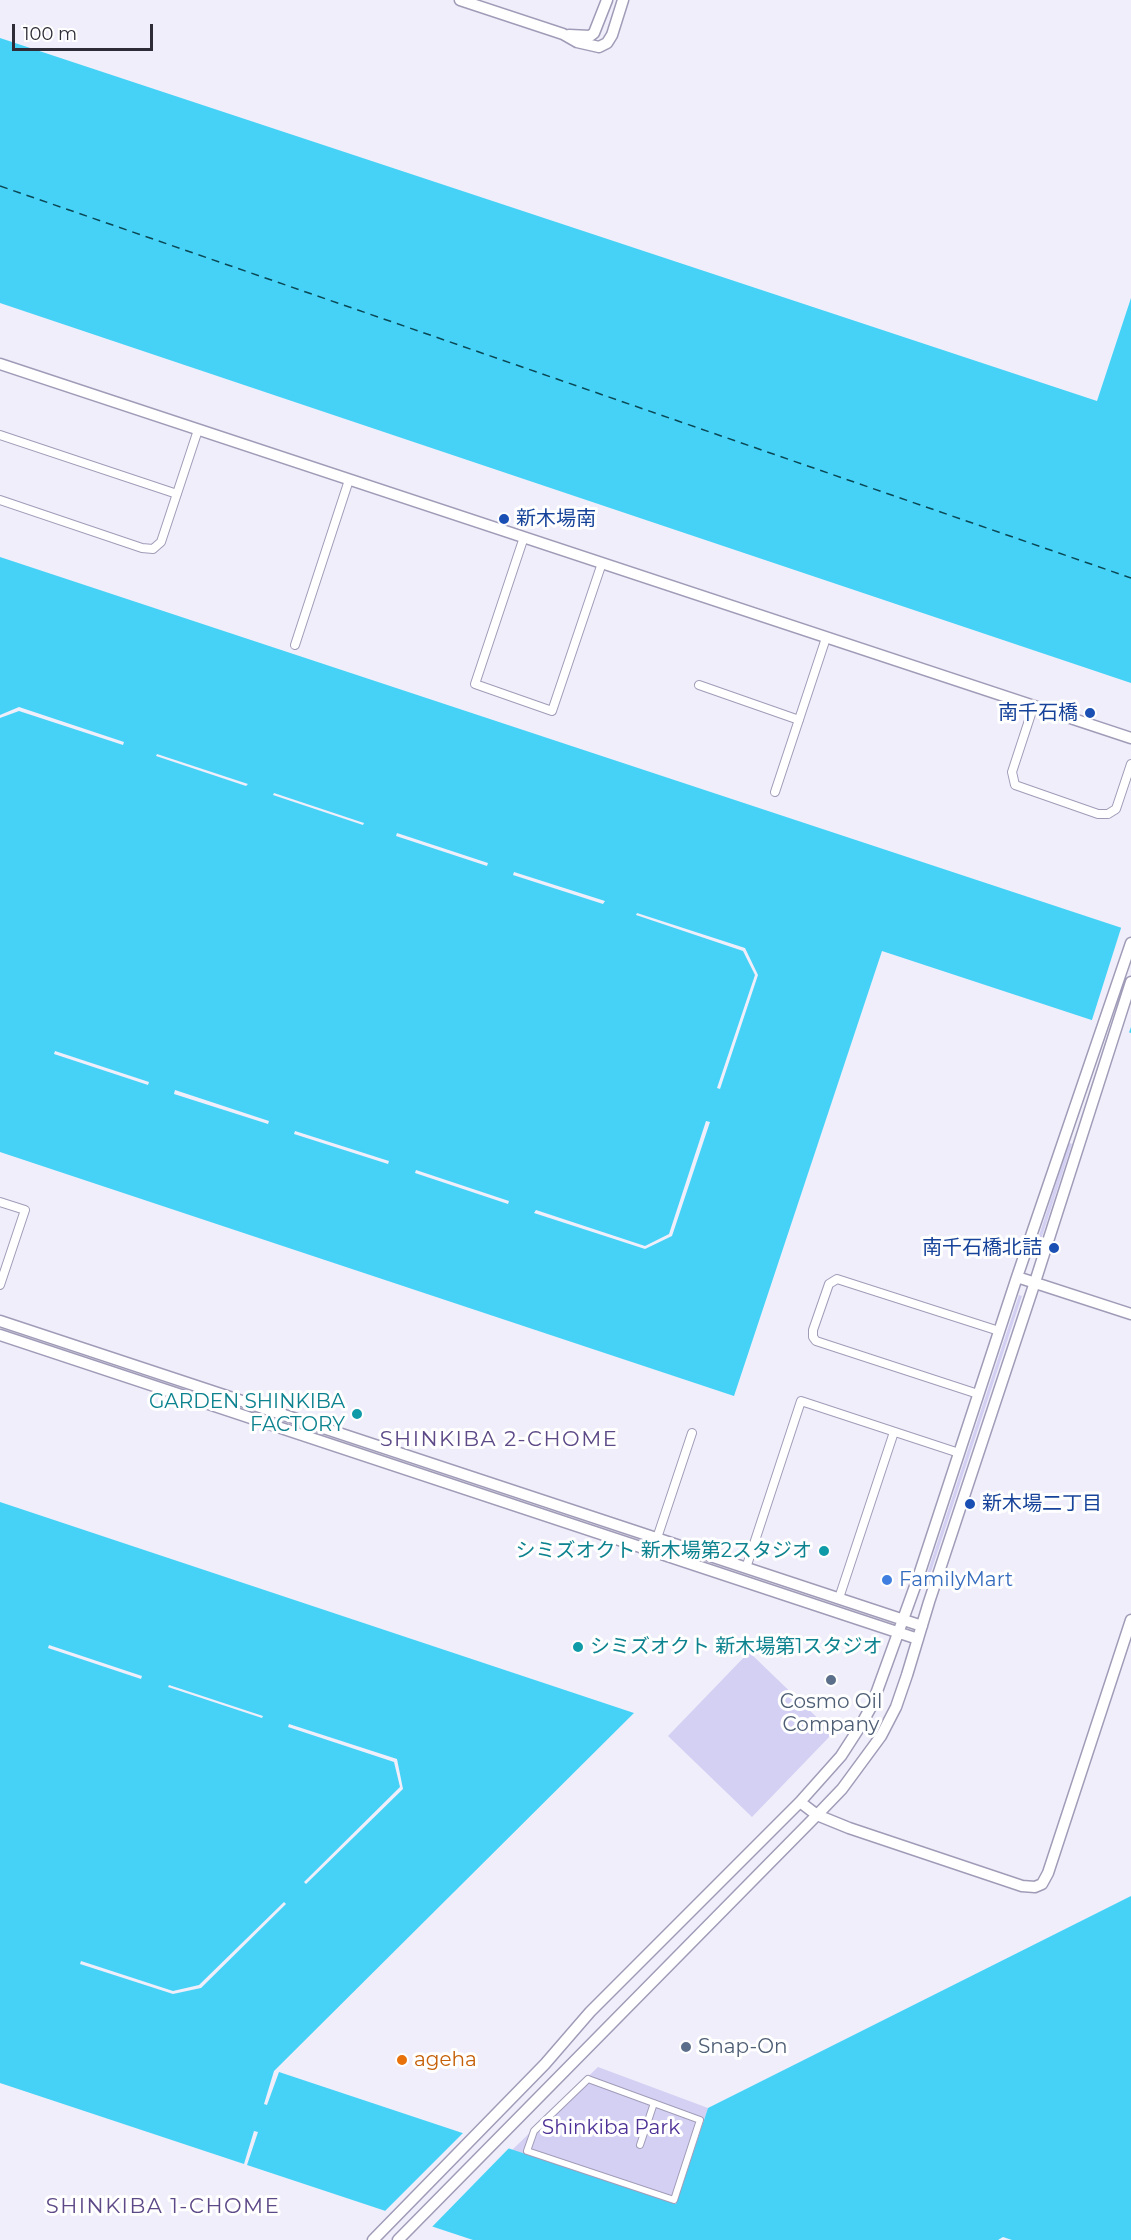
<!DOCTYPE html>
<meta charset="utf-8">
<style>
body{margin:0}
#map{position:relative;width:1131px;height:2240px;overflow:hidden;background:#efeefa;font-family:Montserrat,sans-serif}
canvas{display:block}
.scale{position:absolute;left:12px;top:24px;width:141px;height:27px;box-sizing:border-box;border:3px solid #2d2c37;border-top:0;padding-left:8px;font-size:18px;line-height:21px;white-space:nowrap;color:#2d2c37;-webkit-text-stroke:4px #fff;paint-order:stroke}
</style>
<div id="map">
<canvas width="1131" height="2240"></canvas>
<div class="scale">100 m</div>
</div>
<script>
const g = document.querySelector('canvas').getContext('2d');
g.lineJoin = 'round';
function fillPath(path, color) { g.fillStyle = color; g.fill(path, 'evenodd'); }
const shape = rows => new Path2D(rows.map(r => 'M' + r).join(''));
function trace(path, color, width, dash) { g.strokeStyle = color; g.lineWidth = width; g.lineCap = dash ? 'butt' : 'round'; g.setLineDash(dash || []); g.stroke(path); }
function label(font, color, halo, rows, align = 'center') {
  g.font = font + ' Montserrat,"Noto Sans JP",sans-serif'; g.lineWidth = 6; g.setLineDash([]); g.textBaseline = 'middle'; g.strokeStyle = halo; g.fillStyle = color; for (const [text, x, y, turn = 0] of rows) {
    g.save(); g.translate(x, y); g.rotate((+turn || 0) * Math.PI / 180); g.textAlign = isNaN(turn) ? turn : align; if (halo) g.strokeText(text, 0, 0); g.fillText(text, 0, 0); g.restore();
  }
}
const green = shape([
 [1069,1143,1072,1144,1035,1258,1032,1257],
 [1019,1295,1022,1296,927,1584,924,1583],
 [749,1652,833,1733,752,1817,668,1736],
 [598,2067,708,2108,676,2204,512,2150]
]);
const water = shape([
 [0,38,1097,401,1131,298,1131,683,0,303],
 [0,557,1131,931,1131,1033,882,951,734,1396,0,1152],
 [0,1502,634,1713,274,2071,264,2104,267,2105,279,2072,676,2204,708,2108,1131,1896,1131,2240,1012,2240,1003,2237,998,2240,473,2240,247,2165,258,2132,254,2131,244,2164,0,2083]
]);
const pier = shape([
 [19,707,124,742,123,745,19,711,0,718,0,715],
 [157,754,248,784,246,786,156,756],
 [274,793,364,823,363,825,273,795],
 [397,833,488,863,487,866,396,836],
 [514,872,605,901,603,904,513,875],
 [637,913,745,948,758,975,720,1089,717,1088,755,975,743,951,636,915],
 [1122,925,1131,928,1131,1027,1128,1035,1091,1023],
 [55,1051,149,1082,148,1085,54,1054],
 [175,1090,269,1121,268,1124,174,1094],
 [706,1121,710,1122,672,1236,645,1249,534,1213,536,1210,645,1246,669,1234],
 [295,1131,389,1161,388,1164,294,1134],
 [416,1170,509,1201,508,1204,415,1173],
 [49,1645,142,1676,141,1679,48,1648],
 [169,1685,263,1716,262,1718,168,1687],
 [289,1724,397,1759,403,1789,306,1884,304,1882,400,1787,394,1762,288,1727],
 [284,1902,286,1904,201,1988,173,1994,80,1964,81,1961,173,1991,199,1985],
 [465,2131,511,2146,430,2229,383,2213]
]);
const ferry = shape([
 [0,186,1131,578]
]);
const pedestrian = shape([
 [588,2079,700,2120,674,2200,527,2151,534,2131,588,2079],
 [640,2145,654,2103]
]);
const minor = shape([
 [0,435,177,494],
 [0,500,142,548,153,549,161,542,198,430],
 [524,537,475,684,552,711,602,563],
 [295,645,349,480],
 [699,685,799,720],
 [1034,705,1012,772,1015,785,1098,814,1108,814,1116,809,1131,764],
 [775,792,826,638],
 [0,1202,25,1210,0,1285],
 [978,1394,816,1341,813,1337,813,1330,829,1284,837,1279,999,1331],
 [657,1538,692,1433],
 [746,1568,801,1401,959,1453],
 [839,1598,894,1432]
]);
const tertiary = shape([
 [460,0,563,34,577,42,599,47,607,43,612,35,623,0],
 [569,35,590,36,594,33,607,0],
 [0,364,1131,738],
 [1017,1277,1131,1314],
 [0,1321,922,1626],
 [0,1335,918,1639],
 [800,1802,817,1815,849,1828,1022,1886,1035,1887,1042,1884,1048,1873,1131,1620],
 [373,2240,545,2064,590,2012,800,1802,841,1756,861,1725,872,1705,918,1578,1017,1277,1131,943],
 [398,2240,817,1815,842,1789,881,1736,896,1707,907,1675,929,1602,1035,1282,1131,982]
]);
const markers = [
 [504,519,6,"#1a4fb4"],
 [1090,713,6,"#1a4fb4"],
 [1054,1248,6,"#1a4fb4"],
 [357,1414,6,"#0f9aa8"],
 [970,1504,6,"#1a4fb4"],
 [824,1551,6,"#0f9aa8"],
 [887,1580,6,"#3f7fe0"],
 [578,1647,6,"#0f9aa8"],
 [831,1680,6,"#5c6f8a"],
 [686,2047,6,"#5c6f8a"],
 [402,2060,6,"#e8710a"]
];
const transitNames = [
 ["新木場南",516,519],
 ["南千石橋",1078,713,"right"],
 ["南千石橋北詰",1042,1248,"right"],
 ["新木場二丁目",982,1504]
];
const cultureNames = [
 ["GARDEN SHINKIBA",345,1402],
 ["FACTORY",345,1425],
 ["シミズオクト 新木場第2スタジオ",812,1551],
 ["シミズオクト 新木場第1スタジオ",590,1647,"left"]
];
const shopNames = [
 ["FamilyMart",899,1580]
];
const serviceNames = [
 ["Cosmo Oil",831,1702],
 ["Company",831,1725],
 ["Snap-On",698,2047,"left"]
];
const foodNames = [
 ["ageha",414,2060]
];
const parkNames = [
 ["Shinkiba Park",611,2128]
];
const neighbourhoodNames = [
 ["SHINKIBA 2-CHOME",499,1440],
 ["SHINKIBA 1-CHOME",163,2207]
];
fillPath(green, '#d4d0f3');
fillPath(water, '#46d2f6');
fillPath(pier, '#efeefa');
trace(ferry, '#0a4856', 1.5, [8, 6]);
trace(pedestrian, '#a09cb8', 8);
trace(minor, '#a09cb8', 10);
trace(tertiary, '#a09cb8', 13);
trace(pedestrian, '#fff', 6);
trace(minor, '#fff', 8);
trace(tertiary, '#fff', 10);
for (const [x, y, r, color] of markers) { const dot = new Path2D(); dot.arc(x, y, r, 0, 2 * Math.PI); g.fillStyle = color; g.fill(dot); trace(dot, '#fff', 2); }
label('20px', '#164399', '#fff', transitNames, 'left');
label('20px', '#0d838f', '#fff', cultureNames, 'right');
label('20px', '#366cbe', '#fff', shopNames, 'left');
label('20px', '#4e5e75', '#fff', serviceNames);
label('20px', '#c56008', '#fff', foodNames, 'left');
label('20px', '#4e3196', '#fff', parkNames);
g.letterSpacing = '1.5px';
label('21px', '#5d4987', '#fff', neighbourhoodNames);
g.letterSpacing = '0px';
</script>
